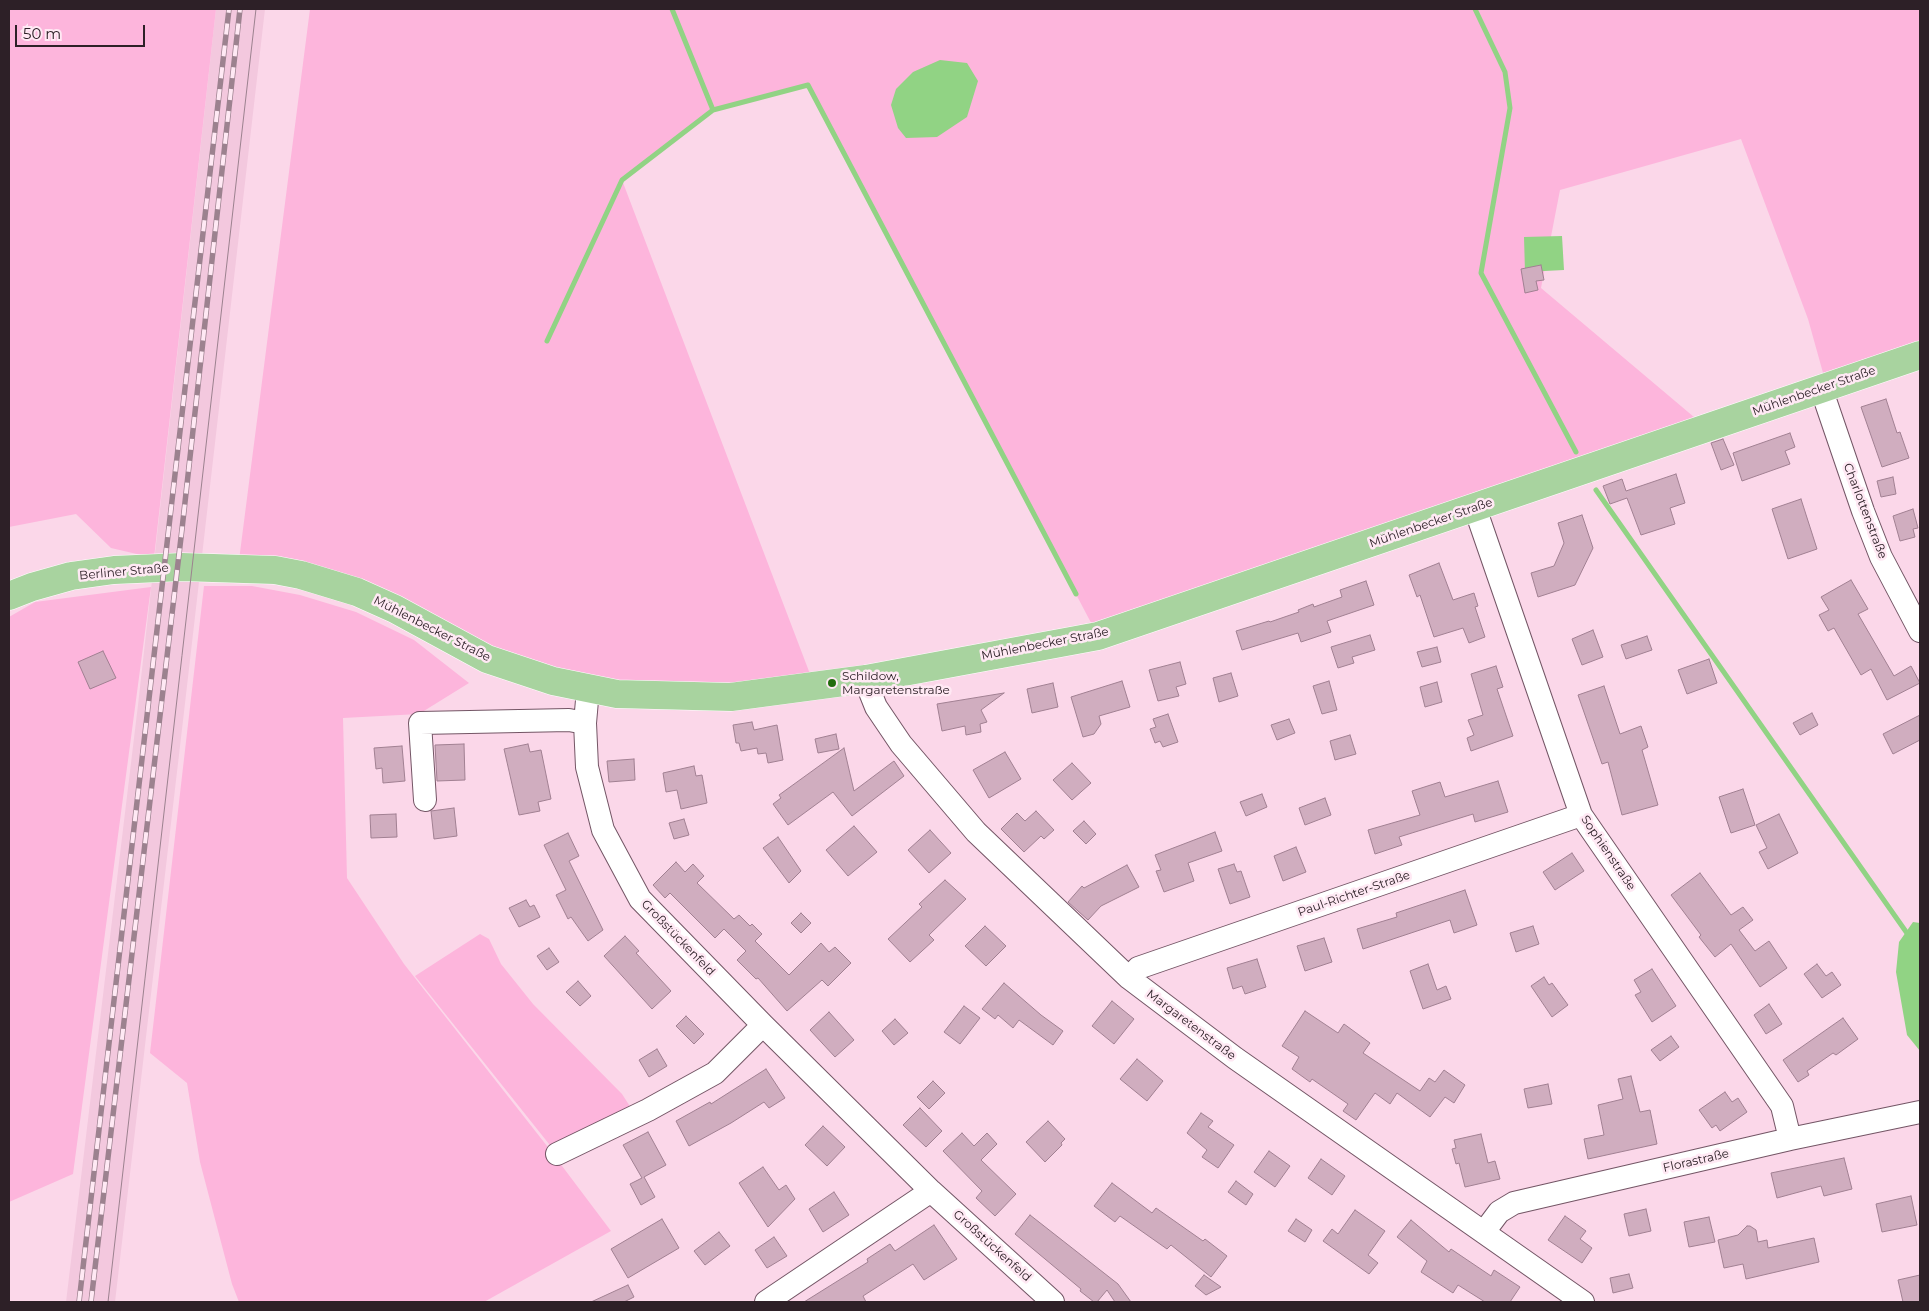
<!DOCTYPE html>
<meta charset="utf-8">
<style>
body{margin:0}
#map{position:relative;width:1929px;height:1311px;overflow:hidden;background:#fbd7e9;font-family:Montserrat,sans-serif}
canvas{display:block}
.frame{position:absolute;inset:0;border:10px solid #2d2027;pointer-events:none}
.scale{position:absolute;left:15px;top:25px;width:130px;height:22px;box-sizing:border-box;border:2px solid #2d2027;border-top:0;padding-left:6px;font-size:15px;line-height:18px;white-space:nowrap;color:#2d2027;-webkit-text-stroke:4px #ffe9f4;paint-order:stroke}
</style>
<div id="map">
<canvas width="1929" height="1311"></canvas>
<div class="frame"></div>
<div class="scale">50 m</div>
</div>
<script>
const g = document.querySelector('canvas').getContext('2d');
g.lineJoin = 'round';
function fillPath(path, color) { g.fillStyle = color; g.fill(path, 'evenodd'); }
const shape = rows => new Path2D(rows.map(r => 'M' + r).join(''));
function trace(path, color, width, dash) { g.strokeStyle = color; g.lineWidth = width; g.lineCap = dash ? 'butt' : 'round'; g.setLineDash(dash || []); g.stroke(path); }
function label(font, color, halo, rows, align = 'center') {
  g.font = font + ' Montserrat,sans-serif'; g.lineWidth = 5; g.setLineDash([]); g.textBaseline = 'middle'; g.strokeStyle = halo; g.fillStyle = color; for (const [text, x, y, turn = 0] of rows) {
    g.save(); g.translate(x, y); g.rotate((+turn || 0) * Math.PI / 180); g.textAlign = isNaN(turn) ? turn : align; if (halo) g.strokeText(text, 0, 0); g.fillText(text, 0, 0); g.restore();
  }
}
const built = shape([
 [216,9,265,9,184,712,115,1302,66,1302,138,705]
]);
const green = shape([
 [9,9,216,9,154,558,111,548,76,514,9,527],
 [310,9,1920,9,1920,351,1825,380,1808,319,1741,139,1560,190,1541,288,1707,428,1098,636,808,85,713,110,622,180,810,674,731,685,617,694,492,649,238,568],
 [204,586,252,586,300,595,356,612,414,640,469,683,419,714,343,718,347,878,404,964,547,1146,611,1231,484,1302,239,1302,232,1284,200,1162,187,1083,150,1053],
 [151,587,73,1174,9,1202,9,617,35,602],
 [480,934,489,939,501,964,533,1004,622,1094,631,1108,553,1149,415,976]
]);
const water = shape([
 [940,60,967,63,978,81,967,117,937,137,906,138,898,128,891,105,896,89,913,72],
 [1562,236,1564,270,1525,272,1524,237],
 [1913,922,1920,923,1920,1051,1907,1035,1896,972,1899,942]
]);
const stream = shape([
 [672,9,713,110,808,85,1076,594],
 [1475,9,1505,72,1510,108,1481,273,1576,452],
 [547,341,622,180,713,110],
 [1596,490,1909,936]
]);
const building = shape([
 [1541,265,1544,280,1536,281,1538,290,1525,293,1521,269,1541,265],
 [1886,399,1897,433,1900,432,1909,458,1882,467,1861,407,1886,399],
 [1790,433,1795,447,1785,451,1790,464,1742,481,1733,453,1790,433],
 [1723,439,1734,465,1721,470,1711,443,1723,439],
 [1676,474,1685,503,1670,508,1675,524,1641,535,1627,498,1610,504,1603,486,1622,479,1626,491,1676,474],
 [1893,477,1896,494,1881,497,1877,481,1893,477],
 [1801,499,1817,549,1788,559,1772,509,1801,499],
 [1913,509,1918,528,1913,529,1915,537,1900,541,1893,516,1913,509],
 [1582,515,1593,548,1575,585,1538,597,1531,573,1554,566,1564,543,1558,523,1582,515],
 [1439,563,1453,600,1474,593,1478,606,1475,607,1485,637,1469,643,1463,628,1434,637,1420,595,1417,597,1409,575,1439,563],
 [1851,580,1868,609,1858,614,1894,676,1911,666,1920,683,1887,700,1871,669,1861,675,1834,628,1828,631,1819,615,1829,610,1821,597,1851,580],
 [1366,581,1374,605,1327,621,1331,632,1301,642,1298,633,1242,650,1236,631,1269,621,1270,622,1299,612,1298,610,1313,604,1314,607,1342,597,1340,590,1366,581],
 [1593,630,1603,657,1582,665,1572,639,1593,630],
 [1370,635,1375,650,1352,657,1354,663,1338,668,1331,647,1370,635],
 [1647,636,1652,650,1626,659,1621,645,1647,636],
 [1437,647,1441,662,1422,667,1417,652,1437,647],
 [103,651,116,678,90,689,78,662,103,651],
 [1709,659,1717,683,1687,694,1678,670,1709,659],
 [1180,662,1186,684,1176,687,1179,696,1158,701,1149,670,1180,662],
 [1496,666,1503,687,1497,689,1513,736,1471,751,1467,738,1474,735,1468,720,1483,715,1471,674,1496,666],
 [1231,673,1238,696,1219,702,1213,678,1231,673],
 [1122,681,1130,707,1099,716,1101,724,1094,734,1083,737,1071,697,1122,681],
 [1329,681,1337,710,1322,714,1313,686,1329,681],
 [1437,682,1442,702,1425,707,1420,687,1437,682],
 [1053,683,1058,707,1032,713,1027,689,1053,683],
 [1604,686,1620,734,1641,726,1648,747,1642,750,1658,805,1622,815,1608,762,1602,764,1578,695,1604,686],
 [1004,693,981,710,987,722,980,724,981,732,966,735,965,726,942,731,937,704,1004,693],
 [1812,713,1818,725,1800,735,1793,723,1812,713],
 [1168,714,1178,742,1163,747,1160,741,1155,743,1150,729,1156,727,1153,719,1168,714],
 [1920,715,1920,740,1893,754,1883,734,1920,715],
 [1289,719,1295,733,1277,740,1271,725,1289,719],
 [752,722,754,730,777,725,783,760,768,763,766,753,758,754,757,748,741,751,739,743,736,743,733,725,752,722],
 [836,734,839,749,818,753,815,739,836,734],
 [1350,735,1356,754,1335,760,1330,741,1350,735],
 [464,744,465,780,437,781,435,745,464,744],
 [528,744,530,752,541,750,551,799,538,802,540,811,519,815,504,749,528,744],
 [402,746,405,781,383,783,382,768,376,769,374,748,402,746],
 [844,748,854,791,894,761,904,776,852,816,833,792,788,825,773,804,781,798,779,795,844,748],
 [1005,752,1021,779,989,798,973,770,1005,752],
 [634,759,635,780,609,782,607,761,634,759],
 [1072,763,1091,783,1072,800,1053,780,1072,763],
 [694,766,696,776,702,775,707,803,681,809,677,790,666,792,663,773,694,766],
 [1498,781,1508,812,1475,822,1473,814,1399,837,1402,845,1375,854,1368,830,1420,815,1412,791,1440,782,1445,797,1498,781],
 [1743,789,1755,825,1731,833,1719,797,1743,789],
 [1262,794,1267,807,1246,816,1240,802,1262,794],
 [1325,798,1331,815,1305,825,1299,808,1325,798],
 [454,808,457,836,434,839,431,811,454,808],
 [1036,811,1054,830,1044,839,1041,836,1024,852,1001,829,1017,813,1025,821,1036,811],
 [396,814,397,837,371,838,370,815,396,814],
 [1779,814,1798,853,1768,869,1759,852,1767,848,1756,825,1779,814],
 [684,819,689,835,674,839,669,823,684,819],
 [1084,821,1096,834,1086,844,1073,831,1084,821],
 [854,826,877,852,848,876,826,850,854,826],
 [930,830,951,853,929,873,908,850,930,830],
 [1215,832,1222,851,1188,863,1194,881,1164,892,1156,871,1161,870,1155,855,1215,832],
 [568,833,579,856,569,861,603,930,588,941,571,917,568,919,556,895,566,890,544,845,568,833],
 [778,837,801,871,789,883,763,848,778,837],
 [1296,847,1306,872,1283,881,1274,856,1296,847],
 [1572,853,1584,871,1555,890,1543,872,1572,853],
 [676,862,685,872,693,864,704,876,697,883,734,919,739,915,750,926,752,924,762,934,755,941,789,975,821,943,829,952,835,947,851,963,828,986,822,980,787,1011,758,978,756,979,737,960,746,951,724,929,715,938,670,893,665,898,653,885,676,862],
 [1234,864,1237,872,1241,871,1250,897,1230,904,1218,869,1234,864],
 [1127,865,1139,887,1101,906,1088,920,1068,902,1082,886,1084,888,1127,865],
 [1700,873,1731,915,1743,907,1753,920,1739,930,1755,951,1769,941,1787,968,1760,987,1731,944,1715,957,1699,937,1701,935,1671,895,1700,873],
 [945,880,966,899,929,935,934,940,910,962,888,939,922,907,919,904,945,880],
 [1465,890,1477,925,1454,933,1450,920,1363,949,1357,929,1397,917,1396,913,1465,890],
 [526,900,530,907,534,905,540,917,519,927,509,908,526,900],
 [801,913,811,923,801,933,791,923,801,913],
 [985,926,1006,946,986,966,965,946,985,926],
 [1533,926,1539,944,1516,952,1510,933,1533,926],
 [625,936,639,951,636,953,671,991,652,1009,604,956,625,936],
 [1324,938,1332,962,1305,971,1297,946,1324,938],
 [549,948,559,962,547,970,537,956,549,948],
 [1257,959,1266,987,1245,994,1242,986,1233,989,1227,968,1257,959],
 [1428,964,1437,990,1446,986,1451,999,1423,1009,1410,971,1428,964],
 [1817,964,1826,976,1832,972,1841,985,1822,998,1804,974,1817,964],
 [1652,969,1676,1006,1652,1022,1635,995,1641,992,1634,980,1652,969],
 [1544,977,1549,985,1552,983,1568,1005,1552,1017,1531,986,1544,977],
 [578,981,591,996,580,1006,566,992,578,981],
 [1004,983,1041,1015,1063,1031,1053,1045,1019,1020,1013,1028,998,1015,995,1019,982,1009,1004,983],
 [1112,1001,1134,1019,1114,1044,1092,1026,1112,1001],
 [1769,1004,1782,1024,1766,1034,1754,1015,1769,1004],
 [964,1006,980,1018,960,1044,944,1032,964,1006],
 [1305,1011,1338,1033,1344,1024,1370,1043,1363,1053,1420,1091,1429,1078,1435,1082,1444,1070,1465,1085,1454,1103,1445,1097,1430,1117,1397,1093,1390,1104,1375,1093,1356,1120,1343,1111,1348,1104,1312,1079,1310,1082,1292,1069,1299,1057,1282,1046,1305,1011],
 [829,1012,854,1040,835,1057,810,1030,829,1012],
 [686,1016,704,1034,694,1044,676,1026,686,1016],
 [1843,1018,1858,1039,1836,1055,1833,1053,1807,1071,1809,1075,1798,1082,1783,1060,1843,1018],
 [895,1019,908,1033,894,1045,882,1031,895,1019],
 [1671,1036,1679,1047,1660,1061,1651,1050,1671,1036],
 [657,1049,667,1066,649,1077,639,1060,657,1049],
 [1137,1059,1163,1081,1147,1101,1120,1079,1137,1059],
 [766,1069,785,1098,769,1108,764,1102,731,1123,689,1146,676,1121,710,1102,711,1104,766,1069],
 [1631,1076,1640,1112,1650,1110,1657,1144,1588,1159,1584,1139,1604,1135,1598,1105,1623,1099,1618,1079,1631,1076],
 [933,1081,945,1093,929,1109,917,1097,933,1081],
 [1548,1084,1552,1104,1528,1108,1524,1089,1548,1084],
 [1725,1092,1732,1102,1738,1098,1747,1112,1720,1131,1716,1125,1712,1128,1699,1110,1725,1092],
 [920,1108,942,1131,926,1147,903,1125,920,1108],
 [1201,1113,1213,1121,1208,1127,1234,1145,1218,1168,1202,1157,1207,1150,1187,1133,1201,1113],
 [1048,1121,1065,1139,1061,1143,1062,1145,1045,1162,1026,1142,1048,1121],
 [823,1126,845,1147,827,1166,805,1145,823,1126],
 [648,1132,666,1165,644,1177,655,1197,641,1205,630,1184,642,1178,623,1145,648,1132],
 [962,1133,974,1146,987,1133,997,1144,981,1160,1016,1194,995,1216,976,1198,982,1191,943,1151,962,1133],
 [1481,1134,1488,1163,1495,1161,1500,1179,1465,1187,1459,1163,1456,1164,1452,1149,1456,1148,1454,1140,1481,1134],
 [1269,1151,1290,1166,1275,1187,1254,1172,1269,1151],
 [1844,1158,1852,1189,1824,1196,1821,1186,1777,1198,1771,1173,1844,1158],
 [1321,1159,1345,1176,1332,1195,1308,1178,1321,1159],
 [763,1167,779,1190,786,1185,795,1199,768,1227,739,1183,763,1167],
 [1236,1181,1253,1194,1246,1205,1228,1192,1236,1181],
 [1112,1183,1152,1213,1156,1208,1203,1241,1205,1239,1227,1256,1211,1277,1171,1245,1167,1249,1120,1216,1115,1222,1094,1206,1112,1183],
 [834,1192,849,1215,823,1232,809,1209,834,1192],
 [1911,1196,1917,1225,1882,1232,1876,1204,1911,1196],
 [1646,1209,1651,1231,1629,1236,1624,1214,1646,1209],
 [1355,1210,1385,1231,1368,1255,1378,1263,1369,1274,1323,1241,1332,1229,1338,1234,1355,1210],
 [1030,1215,1118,1284,1131,1302,1115,1302,1107,1290,1097,1302,1094,1302,1080,1291,1081,1289,1015,1234,1030,1215],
 [1565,1216,1586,1231,1580,1239,1592,1248,1582,1263,1548,1240,1565,1216],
 [1709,1217,1715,1242,1689,1247,1684,1222,1709,1217],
 [662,1219,679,1248,628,1278,611,1249,662,1219],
 [1296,1219,1312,1230,1305,1242,1288,1231,1296,1219],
 [1411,1220,1449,1252,1451,1249,1491,1276,1494,1270,1520,1287,1510,1302,1485,1302,1458,1285,1453,1293,1421,1272,1427,1261,1397,1237,1411,1220],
 [934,1225,957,1259,924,1280,913,1264,863,1296,866,1302,804,1302,868,1262,867,1259,890,1244,895,1251,934,1225],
 [1747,1226,1750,1226,1756,1230,1758,1242,1767,1240,1768,1248,1814,1238,1819,1262,1746,1279,1743,1264,1724,1268,1718,1240,1738,1235,1747,1226],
 [719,1232,730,1246,705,1265,694,1251,719,1232],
 [774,1237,787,1256,767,1268,755,1250,774,1237],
 [1629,1274,1633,1288,1613,1293,1610,1278,1629,1274],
 [1204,1275,1221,1287,1206,1295,1195,1286,1204,1275],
 [1920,1275,1920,1302,1903,1302,1898,1280,1920,1275],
 [628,1285,634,1297,624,1302,591,1302,628,1285]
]);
const minor = shape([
 [1821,388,1863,511,1881,557,1920,631],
 [1475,508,1581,815,1782,1106,1790,1139],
 [866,679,870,692,876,707,901,744,976,832,1129,978,1235,1058,1583,1302],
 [588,689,585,723,587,767,603,830,640,899,763,1025,931,1191,766,1302],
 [425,800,420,723,569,720,585,723],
 [1129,978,1138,968,1581,815],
 [557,1154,648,1110,715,1073,763,1025],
 [931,1191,1053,1302],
 [1484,1232,1499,1212,1514,1203,1790,1139,1920,1112]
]);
const major = shape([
 [9,596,32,587,71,576,114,570,182,567,275,570,301,575,357,592,395,609,487,659,553,681,617,694,731,697,866,679,1098,636,1920,355]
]);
const tram = shape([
 [108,1302,256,9]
]);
const rail = shape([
 [79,1302,229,9],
 [91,1302,182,529,240,9]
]);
const markers = [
 [832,683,5,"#216c0d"]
];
const streetNames = [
 ["Mühlenbecker Straße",1814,391,-19],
 ["Charlottenstraße",1865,511,69],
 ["Mühlenbecker Straße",1431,523,-19],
 ["Berliner Straße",124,572,-5],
 ["Mühlenbecker Straße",432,629,27],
 ["Mühlenbecker Straße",1045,644,-11],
 ["Sophienstraße",1608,853,56],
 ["Paul-Richter-Straße",1354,894,-19],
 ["Großstückenfeld",678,938,46],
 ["Margaretenstraße",1191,1025,37],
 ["Florastraße",1696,1161,-13],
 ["Großstückenfeld",992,1246,42]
];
const poiNames = [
 ["Schildow,",842,676],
 ["Margaretenstraße",842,690]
];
fillPath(built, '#f3c8de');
fillPath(green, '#fdb5dc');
fillPath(water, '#91d384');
trace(stream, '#91d384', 5);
fillPath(building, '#d0adbf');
trace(building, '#a18092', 1);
trace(minor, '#735565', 24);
trace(major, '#fff', 29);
trace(minor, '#fff', 22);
trace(major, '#a8d39f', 28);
trace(tram, '#9c828f', 1);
trace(rail, '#9c828f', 5.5);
trace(rail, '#ffe9f4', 4, [11]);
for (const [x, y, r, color] of markers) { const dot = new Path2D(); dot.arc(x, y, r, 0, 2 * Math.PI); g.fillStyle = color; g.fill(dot); trace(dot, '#ffe9f4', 2); }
label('12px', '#2d2027', '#ffe9f4', streetNames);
label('12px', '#2d2027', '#ffe9f4', poiNames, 'left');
</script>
